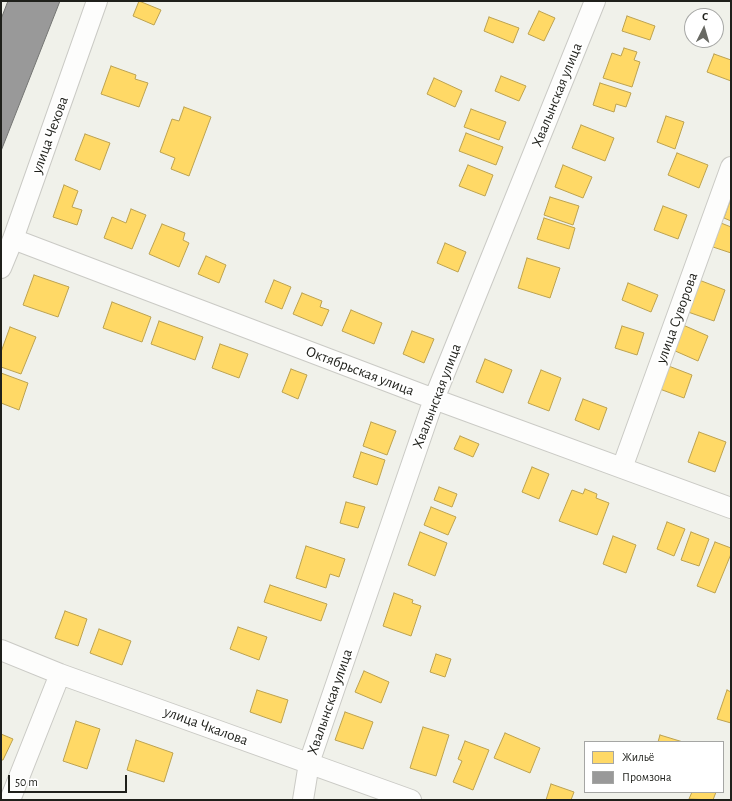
<!DOCTYPE html>
<meta charset="utf-8">
<style>
body{margin:0}
#map{position:relative;width:732px;height:801px;overflow:hidden;background:#f0f1ea;font-family:"Alegreya Sans",sans-serif}
canvas{display:block}
.frame{position:absolute;inset:0;border:2px solid #1f201b;pointer-events:none}
.legend{position:absolute;left:584px;top:741px;width:140px;height:52px;box-sizing:border-box;background:#fff;border:1px solid #a5a6a4;margin:0;padding:5px 7px;list-style:none;font-size:12px;color:#1f201b}
.legend li{display:flex;align-items:center;gap:8px;height:20px}
.legend b{width:20px;border:1px solid #a5a6a4}
.north{position:absolute;left:684px;top:8px;width:40px;height:40px;box-sizing:border-box;background:#fff;border:1px solid #a5a6a4;border-radius:50%;rotate:5deg;font-size:11px;font-weight:700;line-height:16px;text-align:center;color:#1f201b}
.north::after{content:'';display:block;margin:auto;width:14px;height:18px;background:#686963;clip-path:polygon(50% 0,100% 100%,50% 72%,0 100%)}
.scale{position:absolute;left:8px;top:775px;width:119px;height:18px;box-sizing:border-box;border:2px solid #1f201b;border-top:0;padding-left:5px;font-size:12px;line-height:14px;white-space:nowrap;color:#1f201b;-webkit-text-stroke:3px #fff;paint-order:stroke}
</style>
<div id="map">
<canvas width="732" height="801"></canvas>
<div class="frame"></div>
<ul class="legend">
<li><b style="height:11px;background:#ffd966"></b>Жильё</li>
<li><b style="height:11px;background:#999"></b>Промзона</li>
</ul>
<div class="north">С</div>
<div class="scale">50 m</div>
</div>
<script>
const g = document.querySelector('canvas').getContext('2d');
g.lineJoin = 'round';
function fillPath(path, color) { g.fillStyle = color; g.fill(path, 'evenodd'); }
const shape = rows => new Path2D(rows.map(r => 'M' + r).join(''));
function trace(path, color, width, dash) { g.strokeStyle = color; g.lineWidth = width; g.lineCap = dash ? 'butt' : 'round'; g.setLineDash(dash || []); g.stroke(path); }
function label(font, color, halo, rows, align = 'center') {
  g.font = font + ' "Alegreya Sans",sans-serif'; g.lineWidth = 4; g.setLineDash([]); g.textBaseline = 'middle'; g.strokeStyle = halo; g.fillStyle = color; for (const [text, x, y, turn = 0] of rows) {
    g.save(); g.translate(x, y); g.rotate((+turn || 0) * Math.PI / 180); g.textAlign = isNaN(turn) ? turn : align; if (halo) g.strokeText(text, 0, 0); g.fillText(text, 0, 0); g.restore();
  }
}
const homes = shape([
 [139,1,161,10,154,25,133,16,139,1],
 [539,11,555,18,544,41,528,34,539,11],
 [627,16,655,26,650,40,622,31,627,16],
 [489,17,519,28,513,43,484,31,489,17],
 [624,48,637,52,634,60,640,62,632,87,603,78,612,53,621,56,624,48],
 [714,54,731,60,731,81,707,72,714,54],
 [111,66,136,75,135,79,148,83,139,107,101,94,111,66],
 [501,76,526,86,519,101,495,91,501,76],
 [434,78,462,91,455,107,427,94,434,78],
 [600,83,631,93,626,107,616,104,614,112,593,105,600,83],
 [184,107,211,117,189,176,171,169,175,158,160,152,172,119,179,121,184,107],
 [471,109,506,122,499,140,464,127,471,109],
 [666,116,684,122,675,149,657,142,666,116],
 [581,125,614,138,605,161,572,148,581,125],
 [466,133,503,147,496,165,459,151,466,133],
 [85,134,110,143,100,170,75,160,85,134],
 [677,153,708,165,699,188,668,175,677,153],
 [468,165,493,175,485,196,459,186,468,165],
 [563,165,592,177,583,198,555,187,563,165],
 [64,185,78,191,72,207,82,210,77,225,53,217,64,185],
 [550,197,579,206,573,225,544,215,550,197],
 [730,201,731,201,731,221,724,218,730,201],
 [663,206,687,215,678,239,654,230,663,206],
 [131,209,146,215,132,249,104,238,112,217,126,223,131,209],
 [544,218,575,228,569,249,537,239,544,218],
 [721,223,731,227,731,253,713,247,721,223],
 [162,224,185,233,183,240,189,243,179,267,149,254,162,224],
 [445,243,466,252,458,272,437,263,445,243],
 [206,256,226,265,219,283,198,274,206,256],
 [527,258,560,268,550,298,518,288,527,258],
 [34,275,69,287,58,317,23,305,34,275],
 [274,280,291,287,282,309,265,302,274,280],
 [699,280,725,290,714,321,688,312,699,280],
 [628,283,658,295,651,312,622,300,628,283],
 [302,293,322,301,320,307,329,310,322,326,293,314,302,293],
 [112,302,151,317,142,342,103,328,112,302],
 [351,310,382,323,374,344,342,331,351,310],
 [159,321,203,337,195,360,151,344,159,321],
 [683,325,708,336,698,361,673,350,683,325],
 [622,326,644,333,637,355,615,348,622,326],
 [10,327,36,337,21,374,1,367,1,352,10,327],
 [412,331,434,339,424,363,403,354,412,331],
 [220,344,248,354,239,378,212,368,220,344],
 [485,359,512,370,503,393,476,382,485,359],
 [666,365,692,375,684,398,657,388,666,365],
 [291,369,307,375,298,399,282,392,291,369],
 [541,370,561,378,549,411,528,403,541,370],
 [1,373,28,383,19,410,1,403,1,373],
 [583,399,607,408,599,430,575,420,583,399],
 [371,422,396,431,387,455,363,446,371,422],
 [699,432,726,442,715,472,688,462,699,432],
 [460,436,479,444,473,457,454,449,460,436],
 [361,452,385,460,377,485,353,477,361,452],
 [532,467,549,474,539,499,522,492,532,467],
 [439,487,457,494,452,507,434,500,439,487],
 [585,489,597,494,596,498,609,503,597,535,559,521,572,490,583,494,585,489],
 [346,502,365,507,358,528,340,523,346,502],
 [431,507,456,517,448,535,424,525,431,507],
 [667,522,685,529,674,556,657,549,667,522],
 [420,532,447,543,435,576,408,565,420,532],
 [691,532,709,539,699,566,681,560,691,532],
 [613,536,636,545,626,573,603,564,613,536],
 [715,542,731,548,731,554,715,593,697,586,715,542],
 [306,546,345,559,339,577,330,574,326,588,296,578,306,546],
 [270,585,327,604,321,621,264,602,270,585],
 [394,593,413,600,412,603,421,606,411,636,383,626,394,593],
 [65,611,87,619,78,646,55,638,65,611],
 [238,627,267,637,259,660,230,649,238,627],
 [99,629,131,641,122,665,90,653,99,629],
 [436,654,451,659,445,677,430,672,436,654],
 [364,671,389,682,381,703,355,692,364,671],
 [257,690,288,700,281,723,250,712,257,690],
 [727,690,731,692,731,723,717,719,727,690],
 [345,712,373,722,363,749,335,740,345,712],
 [76,721,100,729,87,769,63,761,76,721],
 [423,727,449,735,436,776,410,768,423,727],
 [505,733,540,748,530,773,494,758,505,733],
 [1,734,13,739,3,760,1,760,1,734],
 [660,735,683,742,658,742,660,735],
 [136,740,173,753,164,782,127,770,136,740],
 [465,741,489,750,473,790,453,782,462,761,458,759,465,741],
 [551,784,574,792,571,800,546,800,551,784],
 [692,792,716,792,713,800,689,799,692,792]
]);
const industry = shape([
 [8,1,60,1,1,151,1,19,8,1]
]);
const minor = shape([
 [13,239,434,399,731,508],
 [1,268,13,239,97,1],
 [622,468,731,167],
 [1,650,60,674,411,800],
 [10,800,60,674],
 [303,800,309,763,434,399,595,1]
]);
const streetNames = [
 ["Хвалынская улица",557,95,-68],
 ["улица Чехова",50,135,-70],
 ["улица Суворова",677,318,-70],
 ["Октябрьская улица",360,371,21],
 ["Хвалынская улица",437,396,-69],
 ["Хвалынская улица",330,702,-71],
 ["улица Чкалова",206,726,20]
];
fillPath(homes, '#ffd966');
trace(homes, '#bca250', 1);
fillPath(industry, '#999');
trace(industry, '#747573', 1);
trace(minor, '#cacac5', 22);
trace(minor, '#fdfdfc', 20);
label('15px', '#1f201b', '#fff', streetNames);
</script>
